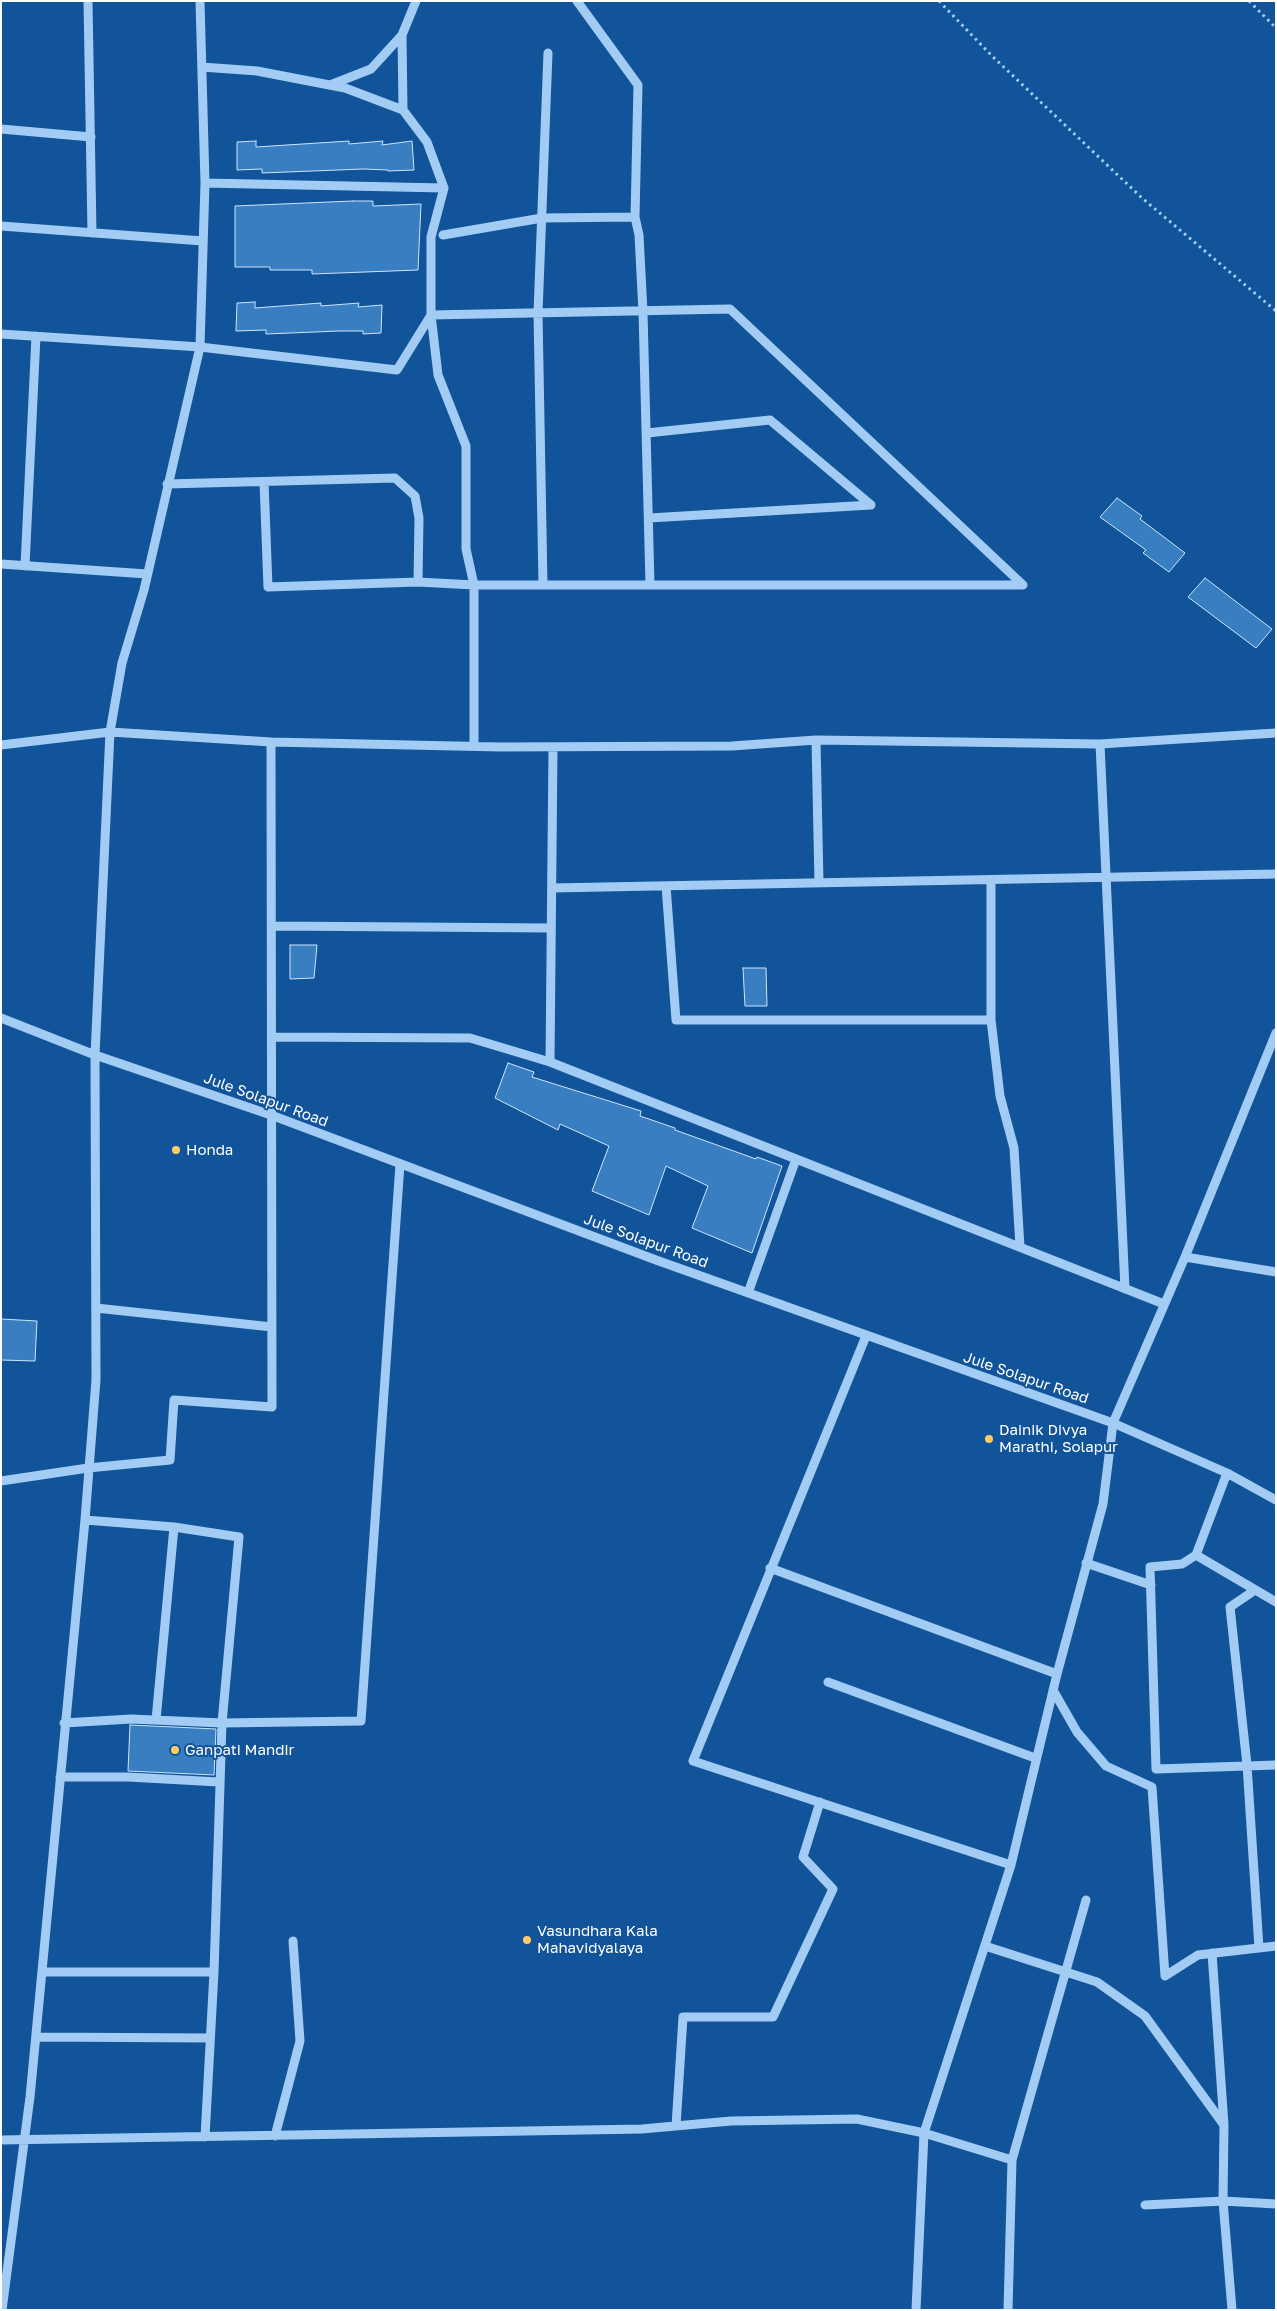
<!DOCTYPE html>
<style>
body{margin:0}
#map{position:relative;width:1277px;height:2311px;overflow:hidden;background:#11549a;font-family:"Golos Text",sans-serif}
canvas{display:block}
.frame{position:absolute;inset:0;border:2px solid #fff;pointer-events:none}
</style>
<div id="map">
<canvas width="1277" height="2311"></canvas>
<div class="frame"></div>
</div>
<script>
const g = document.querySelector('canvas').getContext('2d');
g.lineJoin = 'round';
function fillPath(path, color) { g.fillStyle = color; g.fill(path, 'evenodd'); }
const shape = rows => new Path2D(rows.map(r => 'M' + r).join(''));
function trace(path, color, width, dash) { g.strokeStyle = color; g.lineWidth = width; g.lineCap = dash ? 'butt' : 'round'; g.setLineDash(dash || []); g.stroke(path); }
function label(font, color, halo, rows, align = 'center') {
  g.font = font + ' "Golos Text",sans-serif'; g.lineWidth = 4; g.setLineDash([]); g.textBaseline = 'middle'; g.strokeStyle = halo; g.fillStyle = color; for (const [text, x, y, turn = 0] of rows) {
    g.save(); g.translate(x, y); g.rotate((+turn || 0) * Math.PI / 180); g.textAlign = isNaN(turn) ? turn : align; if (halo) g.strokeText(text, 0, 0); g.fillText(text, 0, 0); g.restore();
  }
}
const building = shape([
 [256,141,256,147,349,141,349,144,383,141,382,145,412,141,414,170,388,171,388,170,363,169,262,173,262,169,237,170,237,142,256,141],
 [353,201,373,201,373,206,421,204,418,270,312,274,312,270,270,270,270,267,235,267,235,206,353,201],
 [255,302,255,308,321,303,321,306,359,303,358,307,382,305,381,333,363,334,363,331,339,331,266,334,266,330,236,331,237,303,255,302],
 [1117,498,1142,516,1140,519,1185,553,1169,572,1143,553,1146,550,1100,517,1117,498],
 [1205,578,1272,629,1256,648,1188,597,1205,578],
 [290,945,317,945,314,978,290,979,290,945],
 [743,968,766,968,767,1006,745,1006,743,968],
 [508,1063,534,1072,532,1077,641,1111,640,1116,675,1128,675,1130,756,1159,757,1157,782,1166,752,1253,692,1228,708,1186,666,1166,649,1215,592,1191,609,1146,560,1124,558,1130,495,1098,508,1063],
 [1,1319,37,1321,35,1361,1,1360,1,1319],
 [130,1725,216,1729,214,1775,128,1771,130,1725]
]);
const path = shape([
 [939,1,991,55,1142,198,1276,311],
 [1249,1,1276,28]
]);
const minor = shape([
 [88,1,92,233],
 [577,1,638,85,635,217,639,235,643,312,650,585],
 [402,35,403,110],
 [202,67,257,71,345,88,403,110,427,142,444,188,431,237,431,315,438,375,466,446,466,549,474,585,474,746],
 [330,85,371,69,402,35,416,1],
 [1,129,91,137],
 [205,183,444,188],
 [1,226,203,241],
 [443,235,542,218,635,217],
 [1,334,200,347,397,370,431,315,730,309,1023,585,474,585,418,582,268,587,264,482],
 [647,433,770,420,871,505,649,518],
 [167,484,395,478,415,496,419,518,418,582],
 [1,564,147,574],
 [25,566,36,336],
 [543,585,538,313,548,53],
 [816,740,819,883],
 [1100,744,1125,1289],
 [1,745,110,732,271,742,501,747,732,746,816,740,1100,744,1276,733],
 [553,747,550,1062,1164,1304],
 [991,880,991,1020,1000,1096,1014,1148,1020,1247],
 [666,886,676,1020,991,1020],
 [552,888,1276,874],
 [273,926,551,928],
 [1,1018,95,1055,271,1115,656,1260,1113,1423,1227,1473,1276,1500],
 [272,1037,470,1038,550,1062],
 [1185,1257,1276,1272],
 [748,1293,796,1159],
 [96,1308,272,1327],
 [866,1336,693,1761,1011,1865],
 [1227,1473,1196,1555,1276,1602],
 [1,1481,88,1468,170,1460,174,1400,272,1407,271,742],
 [85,1520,174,1527,239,1537,222,1723,214,1972,205,2137],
 [1196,1555,1182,1564,1150,1567,1156,1769,1276,1765],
 [1086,1563,1151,1585],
 [770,1568,1057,1674],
 [1255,1590,1230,1607,1247,1765,1259,1948],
 [828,1682,1035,1758],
 [1053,1690,1077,1732,1106,1766,1152,1787,1165,1976,1198,1955,1276,1946],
 [156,1720,174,1527],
 [64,1723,131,1719,222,1723,361,1721,400,1164],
 [60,1777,128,1777,219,1782],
 [985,1946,1097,1982,1145,2016,1224,2125,1223,2201,1232,2310],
 [1212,1953,1224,2125],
 [42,1972,214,1972],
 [36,2037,210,2038],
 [676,2126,683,2017,773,2017,833,1889,803,1857,820,1802],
 [275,2136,300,2041,293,1941],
 [1,2140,642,2129,731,2121,857,2119,924,2133,1011,1865,1057,1674,1103,1504,1113,1423,1185,1257,1276,1033],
 [1145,2205,1223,2201,1276,2204],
 [2,2310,30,2097,85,1520,96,1380,95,1055,110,732,122,663,144,590,200,347,205,183,200,1],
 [916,2310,924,2133,1012,2160,1086,1900],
 [1008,2310,1012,2160]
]);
const markers = [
 [176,1150,5,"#ffcb66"],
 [989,1439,5,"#ffcb66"],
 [175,1750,5,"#ffcb66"],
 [527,1940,5,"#ffcb66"]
];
const streetNames = [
 ["Jule Solapur Road",266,1100,20],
 ["Jule Solapur Road",646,1241,20],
 ["Jule Solapur Road",1026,1378,19]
];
const poiNames = [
 ["Honda",186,1150],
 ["Dainik Divya",999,1430],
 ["Marathi, Solapur",999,1447],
 ["Ganpati Mandir",185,1750],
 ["Vasundhara Kala",537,1931],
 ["Mahavidyalaya",537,1948]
];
fillPath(building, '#397ec1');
trace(building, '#cce5fe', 1);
trace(path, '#a3ccf4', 3, [2.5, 4]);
trace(minor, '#a3ccf4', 9);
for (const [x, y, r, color] of markers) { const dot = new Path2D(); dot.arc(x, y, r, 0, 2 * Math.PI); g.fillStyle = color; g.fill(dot); trace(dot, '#11549a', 2); }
label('15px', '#fff', '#11549a', streetNames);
label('15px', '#fff', '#11549a', poiNames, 'left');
</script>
